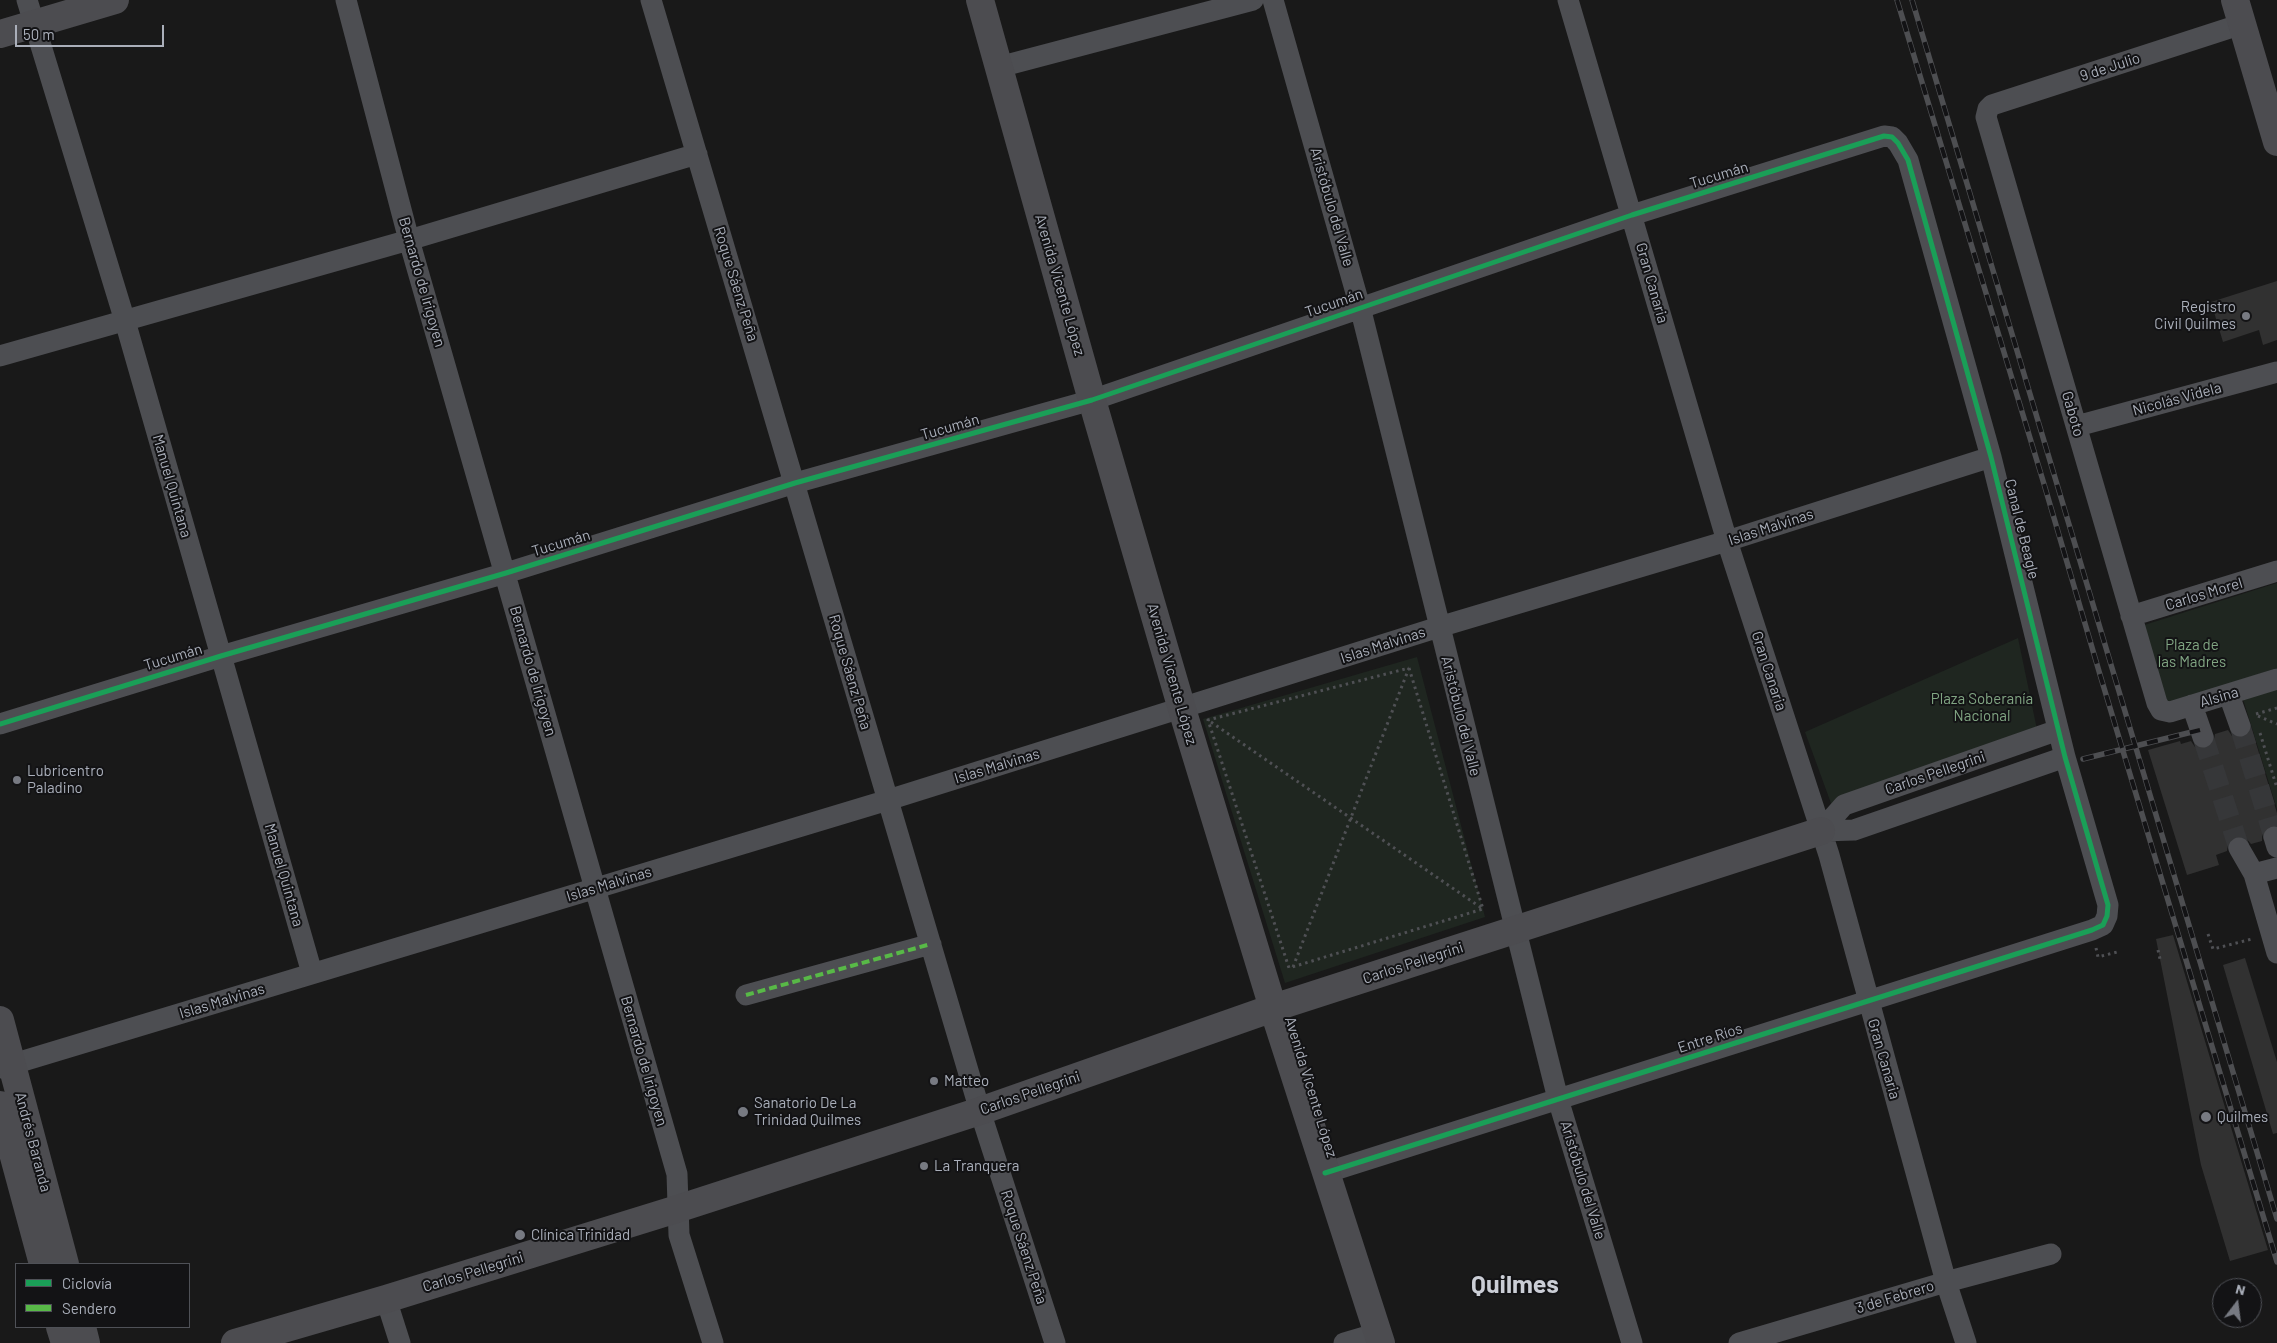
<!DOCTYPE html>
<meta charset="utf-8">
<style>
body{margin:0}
#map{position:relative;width:2277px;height:1343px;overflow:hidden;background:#191919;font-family:Barlow,sans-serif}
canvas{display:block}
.legend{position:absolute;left:15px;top:1263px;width:175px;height:65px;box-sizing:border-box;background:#131315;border:1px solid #4f5157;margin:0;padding:6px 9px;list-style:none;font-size:15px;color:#aaafba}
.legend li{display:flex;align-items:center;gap:10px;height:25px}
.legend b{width:25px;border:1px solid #4f5157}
.north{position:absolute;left:2212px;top:1278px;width:50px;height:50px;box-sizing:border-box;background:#131315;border:1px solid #4f5157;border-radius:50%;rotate:15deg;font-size:14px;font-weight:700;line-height:20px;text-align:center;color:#aaafba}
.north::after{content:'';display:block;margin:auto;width:18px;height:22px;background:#777a82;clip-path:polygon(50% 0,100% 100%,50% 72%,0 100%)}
.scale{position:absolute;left:15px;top:25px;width:149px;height:22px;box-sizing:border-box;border:2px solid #aaafba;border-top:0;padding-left:6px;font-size:15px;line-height:18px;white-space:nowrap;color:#aaafba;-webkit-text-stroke:4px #131315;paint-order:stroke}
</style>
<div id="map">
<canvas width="2277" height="1343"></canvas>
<ul class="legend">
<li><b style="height:6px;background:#1a9f57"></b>Ciclovía</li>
<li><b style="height:6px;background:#58b947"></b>Sendero</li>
</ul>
<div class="north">N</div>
<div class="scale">50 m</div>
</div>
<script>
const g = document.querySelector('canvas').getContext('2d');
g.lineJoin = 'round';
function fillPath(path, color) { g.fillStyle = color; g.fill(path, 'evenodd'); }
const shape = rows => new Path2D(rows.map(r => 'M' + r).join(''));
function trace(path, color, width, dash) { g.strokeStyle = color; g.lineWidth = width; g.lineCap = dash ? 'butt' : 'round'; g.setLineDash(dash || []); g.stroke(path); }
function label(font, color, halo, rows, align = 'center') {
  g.font = font + ' Barlow,sans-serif'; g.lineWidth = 4; g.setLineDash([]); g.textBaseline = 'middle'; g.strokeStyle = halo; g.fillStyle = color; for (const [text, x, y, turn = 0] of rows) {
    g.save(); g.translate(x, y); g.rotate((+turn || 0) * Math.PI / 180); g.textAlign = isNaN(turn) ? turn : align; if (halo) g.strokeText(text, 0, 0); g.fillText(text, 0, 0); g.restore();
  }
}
const green = shape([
 [2277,583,2277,668,2166,705,2138,627],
 [2018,638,2039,739,1836,817,1805,732],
 [1417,657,1485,917,1285,983,1203,719],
 [2277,689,2277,809,2243,699]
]);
const building = shape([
 [2277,281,2277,340,2263,345,2259,330,2223,342,2211,302],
 [2228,730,2232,736,2238,738,2245,738,2252,730,2277,813,2277,825,2265,828,2262,834,2262,841,2251,844,2245,837,2233,837,2228,842,2227,851,2216,855,2219,865,2187,875,2148,750,2180,741,2181,744,2191,741,2195,747,2207,749,2213,745,2215,734],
 [2173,935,2268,1250,2230,1261,2201,1165,2156,939],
 [2245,958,2277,1062,2277,1133,2273,1134,2223,965]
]);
const streetTunnel = shape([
 [2240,726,2274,837],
 [2203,737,2239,848]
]);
const path = shape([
 [1409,668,1483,909,1289,968,1208,720,1409,668],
 [2256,714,2277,708],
 [2258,716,2277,724],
 [1211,722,1483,909],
 [2260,733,2277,788],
 [2208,934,2213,949,2252,939],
 [2096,948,2098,957,2117,952],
 [2158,950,2160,959],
 [1293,967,1409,668]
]);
const street = shape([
 [27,0,125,321,312,973],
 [346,0,409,240,677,1174,679,1235,713,1343],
 [651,0,980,1111,1055,1343],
 [1273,0,1360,307,1558,1099,1632,1343],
 [1568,0,1727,541,1829,855,1946,1282,1966,1343],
 [2242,24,1992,105,1988,109,1986,117,2157,703,2161,710,2170,712,2277,679],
 [999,67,1253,0],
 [0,356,409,240,697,154],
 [2077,426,2277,372],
 [2131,616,2277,571],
 [2229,695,2240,726],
 [2192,705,2203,737],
 [0,724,221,656,506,573,795,483,1092,400,1632,215,1884,136,1892,137,1898,143,1908,160,1991,457,2065,757,2108,905,2107,916,2103,925,2092,930,1325,1173],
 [1821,831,1844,805,2058,730],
 [1821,831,1854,830,2065,757],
 [2274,837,2277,847],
 [2239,848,2254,874,2277,953],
 [2254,874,2277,868],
 [746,995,931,944],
 [0,1068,888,800,1439,627,1727,541,1991,457],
 [386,1299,400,1343],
 [1344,1343,1378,1333],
 [1739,1343,1946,1282,2051,1254]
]);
const secondary = shape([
 [980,0,1092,400,1182,709,1273,1008,1381,1343],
 [2235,0,2277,142],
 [0,34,115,0],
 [0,1020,65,1264],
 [0,1105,43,1264],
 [60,1327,65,1343],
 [82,1327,86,1343],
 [235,1343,386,1299,677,1209,980,1111,1273,1008,1821,831]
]);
const rail = shape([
 [1897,0,2044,484,2101,678,2277,1262],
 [1912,0,2277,1219],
 [2083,759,2200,730]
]);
const quiet = shape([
 [746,995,931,944]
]);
const cycleway = shape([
 [0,724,221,656,506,573,795,483,1092,400,1632,215,1884,136,1892,137,1898,143,1908,160,1991,457,2065,757,2108,905,2107,916,2103,925,2092,930,1325,1173]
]);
const markers = [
 [2246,316,5,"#777a82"],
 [17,780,5,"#777a82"],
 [934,1081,5,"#777a82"],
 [743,1112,6,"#777a82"],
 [2206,1117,6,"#777a82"],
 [924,1166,5,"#777a82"],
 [520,1235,6,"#777a82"]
];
const streetNames = [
 ["9 de Julio",2110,67,-18],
 ["Tucumán",1719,175,-17],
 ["Aristóbulo del Valle",1332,207,74],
 ["Bernardo de Irigoyen",422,282,74],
 ["Gran Canaria",1652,283,74],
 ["Roque Sáenz Peña",736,284,73],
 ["Avenida Vicente López",1060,285,74],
 ["Tucumán",1334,303,-19],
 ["Nicolás Videla",2177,399,-15],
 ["Gaboto",2073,414,74],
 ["Tucumán",950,427,-16],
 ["Manuel Quintana",172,486,74],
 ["Islas Malvinas",1771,527,-18],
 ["Canal de Beagle",2022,529,76],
 ["Tucumán",561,543,-17],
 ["Carlos Morel",2204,594,-17],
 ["Islas Malvinas",1383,645,-18],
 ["Tucumán",173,657,-17],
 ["Bernardo de Irigoyen",533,671,74],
 ["Gran Canaria",1769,671,72],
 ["Roque Sáenz Peña",850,672,74],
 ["Avenida Vicente López",1172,674,74],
 ["Alsina",2219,697,-16],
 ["Aristóbulo del Valle",1461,716,76],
 ["Islas Malvinas",997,766,-17],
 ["Carlos Pellegrini",1935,773,-19],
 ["Manuel Quintana",284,875,74],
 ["Islas Malvinas",609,884,-17],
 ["Carlos Pellegrini",1413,963,-18],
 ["Islas Malvinas",222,1001,-17],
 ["Entre Ríos",1710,1038,-18],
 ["Gran Canaria",1884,1059,74],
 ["Bernardo de Irigoyen",644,1061,74],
 ["Avenida Vicente López",1311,1087,73],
 ["Carlos Pellegrini",1030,1093,-19],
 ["Andrés Baranda",33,1142,75],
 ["Aristóbulo del Valle",1583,1180,73],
 ["Roque Sáenz Peña",1024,1247,72],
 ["Carlos Pellegrini",473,1272,-17],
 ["3 de Febrero",1895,1297,-17]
];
const poiNames = [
 ["Registro",2236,307,"right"],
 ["Civil Quilmes",2236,324,"right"],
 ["Lubricentro",27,771],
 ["Paladino",27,788],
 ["Matteo",944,1081],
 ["Sanatorio De La",754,1103],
 ["Trinidad Quilmes",754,1120],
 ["Quilmes",2217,1117],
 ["La Tranquera",934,1166],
 ["Clínica Trinidad",531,1235]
];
const parkNames = [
 ["Plaza de",2192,645],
 ["las Madres",2192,662],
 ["Plaza Soberanía",1982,699],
 ["Nacional",1982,716]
];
const townNames = [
 ["Quilmes",1515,1285]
];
fillPath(green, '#1f2620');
fillPath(building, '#313131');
trace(streetTunnel, '#363739', 21, [21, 11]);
trace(path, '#4f5054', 3, [2.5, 4]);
trace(street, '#4d4e52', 21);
trace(secondary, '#4c4c50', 28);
trace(rail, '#4d4e51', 5.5);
trace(rail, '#131315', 4, [11]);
trace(quiet, '#58b947', 4, [8, 4]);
trace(cycleway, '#1a9f57', 5);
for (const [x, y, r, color] of markers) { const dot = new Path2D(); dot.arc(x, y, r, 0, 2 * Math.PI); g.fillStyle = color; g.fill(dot); trace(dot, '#131315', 2); }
label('15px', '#aaafba', '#131315', streetNames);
label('15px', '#aaafba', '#131315', poiNames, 'left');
label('15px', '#81a583', '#131315', parkNames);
label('bold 25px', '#cbced6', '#131315', townNames);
</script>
